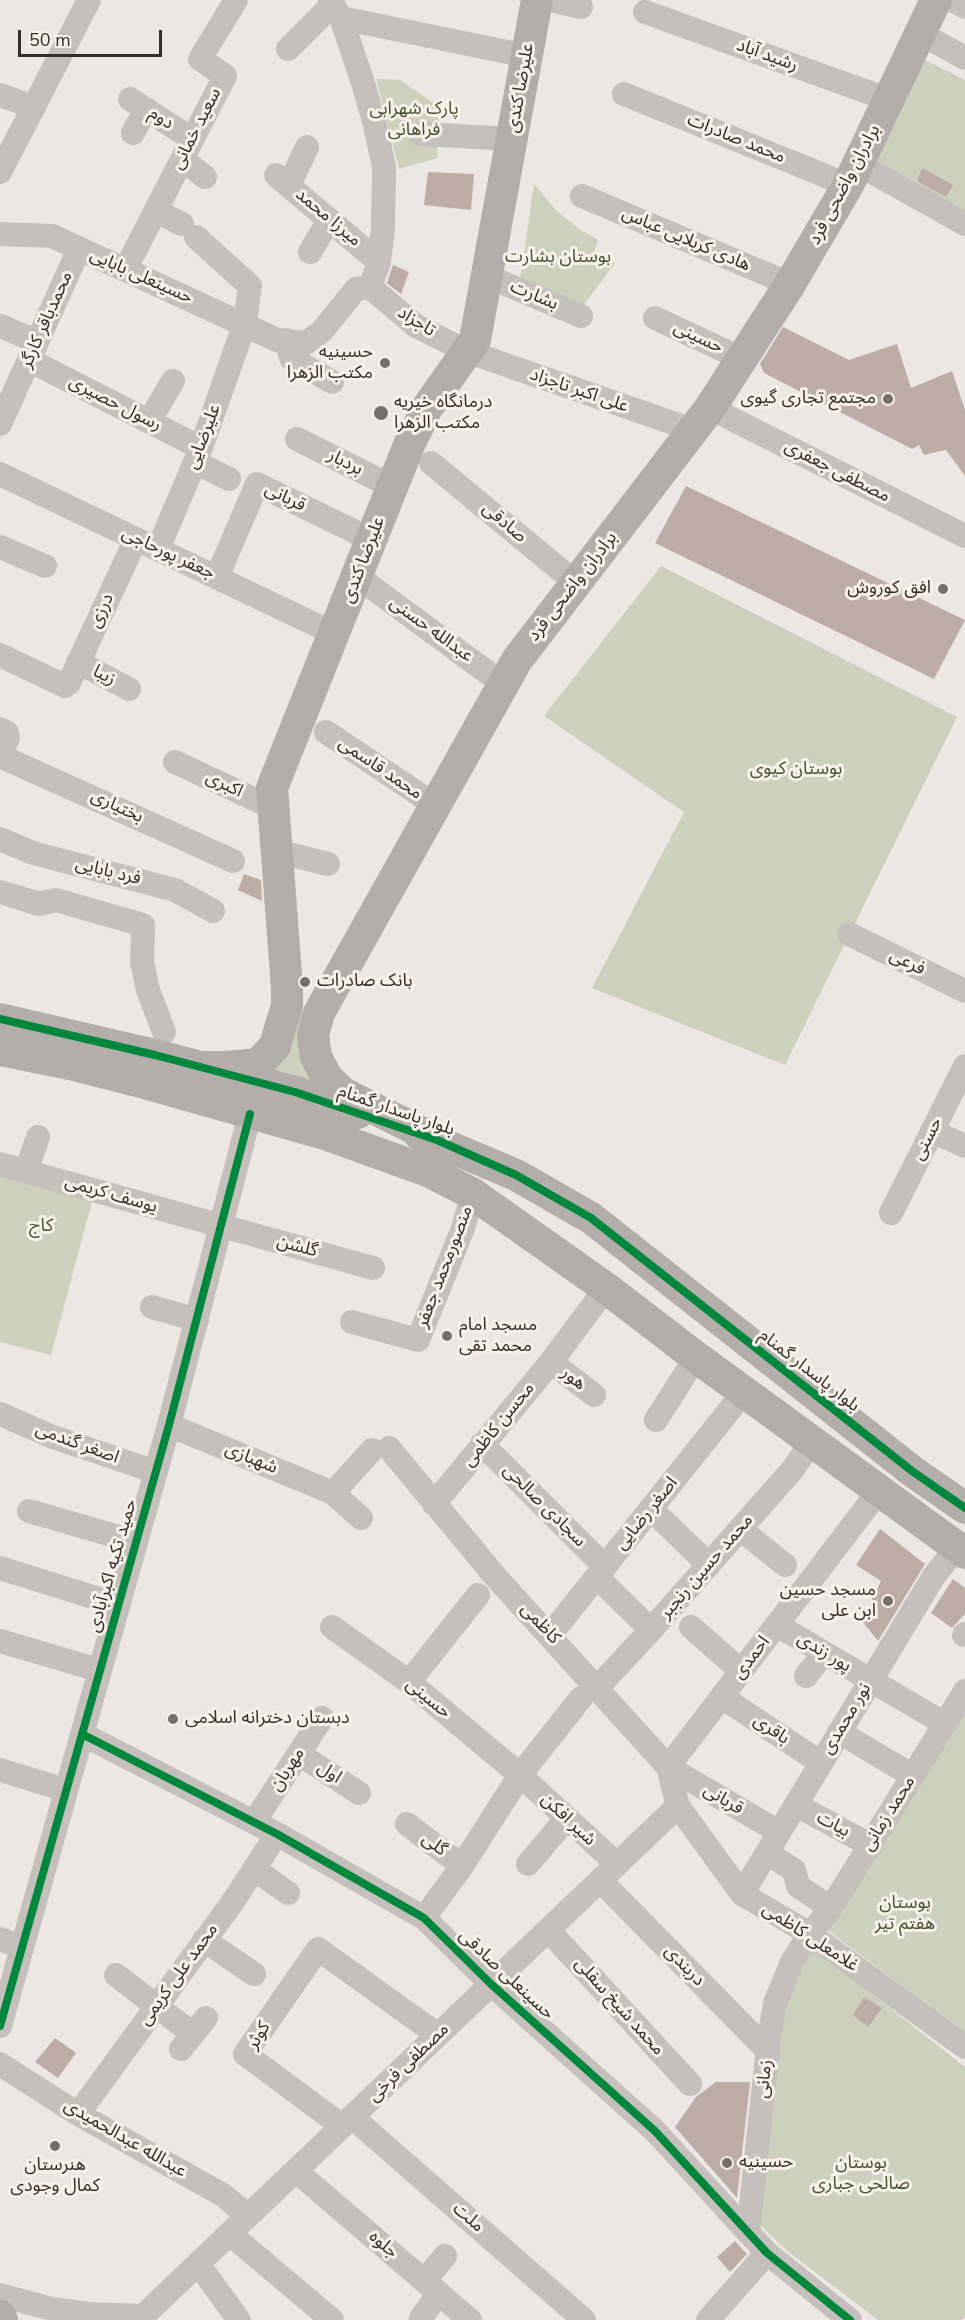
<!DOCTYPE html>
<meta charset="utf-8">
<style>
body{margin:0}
#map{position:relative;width:965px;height:2320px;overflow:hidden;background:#ece7e3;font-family:"Nunito Sans",sans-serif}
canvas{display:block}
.scale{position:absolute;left:18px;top:30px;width:144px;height:27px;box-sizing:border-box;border:3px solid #362d2a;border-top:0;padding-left:8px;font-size:18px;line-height:21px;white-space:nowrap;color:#362d2a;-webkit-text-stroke:4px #f8f1ea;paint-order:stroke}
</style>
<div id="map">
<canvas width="965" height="2320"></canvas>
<div class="scale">50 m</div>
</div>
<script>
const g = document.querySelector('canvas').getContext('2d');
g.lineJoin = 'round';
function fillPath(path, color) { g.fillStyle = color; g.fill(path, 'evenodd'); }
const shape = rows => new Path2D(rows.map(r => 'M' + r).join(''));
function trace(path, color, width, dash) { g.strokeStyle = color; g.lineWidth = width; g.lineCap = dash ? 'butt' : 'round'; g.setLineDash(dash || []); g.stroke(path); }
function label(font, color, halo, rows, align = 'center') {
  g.font = font + ' "Nunito Sans","Noto Sans Arabic",sans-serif'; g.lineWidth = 6; g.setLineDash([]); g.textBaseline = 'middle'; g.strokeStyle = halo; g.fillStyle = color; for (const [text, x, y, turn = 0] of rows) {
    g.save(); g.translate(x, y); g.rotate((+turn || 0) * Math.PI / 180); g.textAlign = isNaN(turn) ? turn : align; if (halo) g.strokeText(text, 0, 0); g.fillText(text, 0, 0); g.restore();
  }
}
const green = shape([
 [917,56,965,80,965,217,866,163],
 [376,79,400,80,450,114,439,123,437,158,399,169],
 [534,184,555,209,579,229,598,240,593,255,615,263,583,306,520,280],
 [661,566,957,717,785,1065,592,988,684,812,544,716],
 [295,1010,311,1014,323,1090,271,1071],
 [0,1172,93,1198,51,1355,0,1342],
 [965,1709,965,2034,826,1929],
 [811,1946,965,2067,965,2316,962,2320,878,2320,786,2250,752,2217,783,2001]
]);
const building = shape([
 [922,168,953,185,946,197,917,181],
 [428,172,474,174,471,210,424,205],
 [393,265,409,272,401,294,387,283],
 [783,327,849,360,897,344,911,388,952,371,965,410,965,476,946,450,924,455,919,445,912,449,764,373,760,364],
 [686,486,965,620,934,679,655,543],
 [244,874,261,880,262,901,238,890],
 [880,1529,925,1564,878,1641,862,1621,881,1581,856,1565],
 [953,1579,965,1588,965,1614,952,1628,931,1613],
 [864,1997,882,2008,868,2027,853,2015],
 [55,2038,76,2053,58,2078,35,2062],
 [716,2082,750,2082,737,2198,675,2127,696,2097],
 [735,2241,747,2254,730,2272,717,2257]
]);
const minor = shape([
 [330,0,341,18,363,83,375,125,384,167,383,228,379,262,370,287],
 [550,0,581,7],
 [952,0,965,7],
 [645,12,890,100],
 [341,18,527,56],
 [921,34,965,58],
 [288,49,333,4],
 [624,94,848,185],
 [0,95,34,107],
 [130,99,192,139],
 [133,133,146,109],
 [420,134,512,139],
 [182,159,205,177],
 [858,164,965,224],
 [0,172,89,0],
 [276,175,379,262],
 [289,185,307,147],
 [582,196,790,284],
 [156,211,182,224],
 [0,234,52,236,277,340,306,343,322,331,356,289,370,287],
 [310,252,329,220],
 [125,270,225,76,200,59,236,0],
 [487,276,581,316],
 [370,287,416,326,466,351,693,430],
 [655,318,742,359],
 [1,326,37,342],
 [286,340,291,358,332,382],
 [29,360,201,448],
 [710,408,965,536],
 [149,421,173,381],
 [0,424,79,249],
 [297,439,393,487],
 [195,462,229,479],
 [431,463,576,583],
 [0,474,335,634],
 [0,547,45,566],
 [158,549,201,448,245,323,250,286,196,237],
 [217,577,257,484,372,540],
 [358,577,503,684],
 [0,655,65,686],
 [78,662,129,689],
 [69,683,136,539],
 [0,729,7,733,8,738,0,755],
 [326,732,435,805],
 [0,756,233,861],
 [175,762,273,808],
 [0,839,33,853,175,890,213,911],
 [276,851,328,864],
 [0,892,39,904,56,900,143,925,142,962,148,990,164,1032],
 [849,934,965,991],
 [932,1131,965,1146],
 [0,1164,373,1268],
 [26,1172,38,1137],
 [891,1213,965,1066],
 [152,1307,197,1320],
 [352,1322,418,1340,463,1228,473,1194],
 [551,1362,594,1395],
 [0,1414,53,1437,156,1472],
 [656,1420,696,1357],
 [169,1425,333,1493,361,1518],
 [482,1444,605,1567],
 [389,1448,494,1575,668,1767,678,1806,742,1894,810,1934,965,2047],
 [333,1493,372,1450],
 [434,1504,551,1362,606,1288],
 [651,1509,709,1565],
 [29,1511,136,1542],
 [740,1529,785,1565],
 [0,1568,118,1605],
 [597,1577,651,1630],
 [777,1625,945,1724],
 [332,1627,409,1682,520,1775,617,1864],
 [691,1627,741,1671],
 [550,1635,744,1392],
 [964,1635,965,1634],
 [0,1641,99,1670],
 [806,1676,824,1653],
 [409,1682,478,1595],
 [597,1688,651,1630,793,1469,812,1441],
 [722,1697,821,1763],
 [839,1732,913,1776],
 [82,1734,277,1834,424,1918,491,1984,655,2131,767,2253,850,2320],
 [299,1754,359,1793],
 [0,1770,66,1790],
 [796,1805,870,1845],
 [254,1822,322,1718],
 [407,1824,462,1866],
 [779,1832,668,1767,879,1491],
 [767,1853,794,1870,798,1886,831,1908],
 [528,1864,566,1819],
 [254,1869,288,1893],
 [600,1880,769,2052],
 [742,1894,934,1576,957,1547],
 [424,1918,462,1866,520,1775,581,1698],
 [548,1930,690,2084],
 [0,1939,22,1947],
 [204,1940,254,1974],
 [116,1975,193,2034],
 [0,2026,169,1425,250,1114],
 [181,2049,206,2018],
 [0,2064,78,2114,223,2195,248,2216],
 [78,2114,232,1903,277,1834],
 [352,2117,584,2320],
 [342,2126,245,2054,318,1949,438,2035],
 [296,2171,470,2320],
 [748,2232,769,2039,775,2003,793,1960,810,1934,831,1908,965,1691],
 [230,2234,332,2320],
 [198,2264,239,2320],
 [424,2281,445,2256],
 [0,2295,52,2309,88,2314,143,2316],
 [421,2318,439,2293],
 [139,2320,678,1806],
 [708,2320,767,2253]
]);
const major = shape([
 [0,1019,155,1055,295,1092,358,1113],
 [0,1050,70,1064,145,1083,325,1134,430,1172,473,1194,606,1288,696,1357,965,1553],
 [196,1067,227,1067,258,1064,275,1046,281,1025,287,1006,287,988,272,788,409,445,427,408,475,340,537,0],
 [419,1134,516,1175,591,1218,912,1471,965,1508],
 [437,1140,343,1093,327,1078,316,1057,313,1035,319,1013,517,660,710,408,790,284,848,185,936,0],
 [0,2316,2,2320]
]);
const cycleway = shape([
 [0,1019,155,1055,295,1092,437,1140,516,1175,591,1218,912,1471,965,1508],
 [82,1734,277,1834,424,1918,491,1984,655,2131,767,2253,850,2320],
 [0,2026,169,1425,250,1114]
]);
const markers = [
 [385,363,6,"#766e6b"],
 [888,399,6,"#766e6b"],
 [381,413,8,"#766e6b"],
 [943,589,6,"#766e6b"],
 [305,982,6,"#766e6b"],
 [447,1336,6,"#766e6b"],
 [888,1601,6,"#766e6b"],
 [173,1719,6,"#766e6b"],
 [55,2146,6,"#766e6b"],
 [727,2163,6,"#766e6b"]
];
const streetNames = [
 ["رشید آباد",767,56,20],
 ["علیرضا کندی",521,88,-80],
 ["دوم",161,119,33],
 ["سعید خمانی",197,129,-63],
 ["محمد صادرات",736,139,22],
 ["برادران واضحی فرد",845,185,-62],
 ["میرزا محمد",328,218,40],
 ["هادی کربلایی عباس",686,240,23],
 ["حسینعلی بابایی",141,277,24],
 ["بشارت",534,296,23],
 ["محمدباقر کارگر",47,320,-66],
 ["تاجزاد",416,322,32],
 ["حسینی",698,338,25],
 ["علی اکبر تاجزاد",579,391,19],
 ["رسول حصیری",115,404,27],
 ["علیرضایی",204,437,-69],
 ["بردبار",345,463,27],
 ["مصطفی جعفری",837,472,27],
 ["قربانی",285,498,26],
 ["صادقی",504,523,40],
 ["جعفر پورحاجی",168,554,25],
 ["علیرضا کندی",364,560,-69],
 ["برادران واضحی فرد",573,587,-52],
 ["درزی",102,611,-65],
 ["عبدالله حسنی",431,630,36],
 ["زیبا",104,676,28],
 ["محمد قاسمی",380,769,34],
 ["اکبری",224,785,25],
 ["بختیاری",117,807,25],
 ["فرد بابایی",108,872,14],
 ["فرعی",907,963,26],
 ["بلوار پاسدار گمنام",396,1111,19],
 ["حسنی",928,1139,-63],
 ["یوسف کریمی",111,1195,16],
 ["گلشن",297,1247,15],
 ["منصورمحمد جعفر",445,1267,-69],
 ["بلوار پاسدار گمنام",809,1371,38],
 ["هور",573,1379,38],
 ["محسن کاظمی",499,1425,-51],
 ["اصغر گندمی",77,1444,20],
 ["شهبازی",251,1459,22],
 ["سجادی صالحی",544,1506,45],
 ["اصغر رضایی",647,1514,-51],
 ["حمید تکیه اکبرآبادی",113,1566,-74],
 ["محمد حسین رنجبر",707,1567,-49],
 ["کاظمی",540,1624,47],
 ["پور زندی",824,1653,31],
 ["احمدی",752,1658,-53],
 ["حسینی",428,1699,39],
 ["نور محمدی",847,1719,-59],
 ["باقری",771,1730,34],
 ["مهربان",288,1770,-57],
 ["اول",329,1773,33],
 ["قربانی",723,1800,31],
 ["محمد زمانی",889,1814,-58],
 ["شیر افکن",568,1820,43],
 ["بیات",833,1825,28],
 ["گلی",434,1845,37],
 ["غلامعلی کاظمی",810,1938,33],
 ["دربندی",684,1966,46],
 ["محمد علی کریمی",179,1975,-54],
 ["حسینعلی صادقی",506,1975,43],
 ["محمد شیخ سفلی",619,2007,48],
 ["کوثر",259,2036,-58],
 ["مصطفی فرخی",409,2063,-44],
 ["زمانی",765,2079,-84],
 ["عبدالله عبدالحمیدی",125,2139,30],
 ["ملت",468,2218,41],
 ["جلوه",383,2245,41]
];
const parkNames = [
 ["پارک شهرابی",414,110],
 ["فراهانی",414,131],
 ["بوستان بشارت",558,258],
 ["بوستان کیوی",796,770],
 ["کاج",41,1227],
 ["بوستان",905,1904],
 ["هفتم تیر",905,1925],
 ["بوستان",861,2164],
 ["صالحی جباری",861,2185]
];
const poiNames = [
 ["حسینیه",373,353,"right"],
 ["مکتب الزهرا",373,374,"right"],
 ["مجتمع تجاری گیوی",876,399,"right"],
 ["درمانگاه خیریه",394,403],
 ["مکتب الزهرا",394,424],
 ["افق کوروش",931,589,"right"],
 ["بانک صادرات",317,982],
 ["مسجد امام",459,1326],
 ["محمد تقی",459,1347],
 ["مسجد حسین",876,1591,"right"],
 ["ابن علی",876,1612,"right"],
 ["دبستان دخترانه اسلامی",185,1719],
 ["حسینیه",739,2163],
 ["هنرستان",55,2166,"center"],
 ["کمال وجودی",55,2187,"center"]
];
fillPath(green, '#ced0be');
fillPath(building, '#beaca6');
trace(minor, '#c5c0bc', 24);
trace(major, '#b4aeab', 32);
trace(cycleway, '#00873e', 8);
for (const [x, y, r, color] of markers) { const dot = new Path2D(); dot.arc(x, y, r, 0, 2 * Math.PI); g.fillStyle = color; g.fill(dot); trace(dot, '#f8f1ea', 2); }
label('18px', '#362d2a', '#f8f1ea', streetNames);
label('18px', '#465130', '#f8f1ea', parkNames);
label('18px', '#362d2a', '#f8f1ea', poiNames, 'left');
</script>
